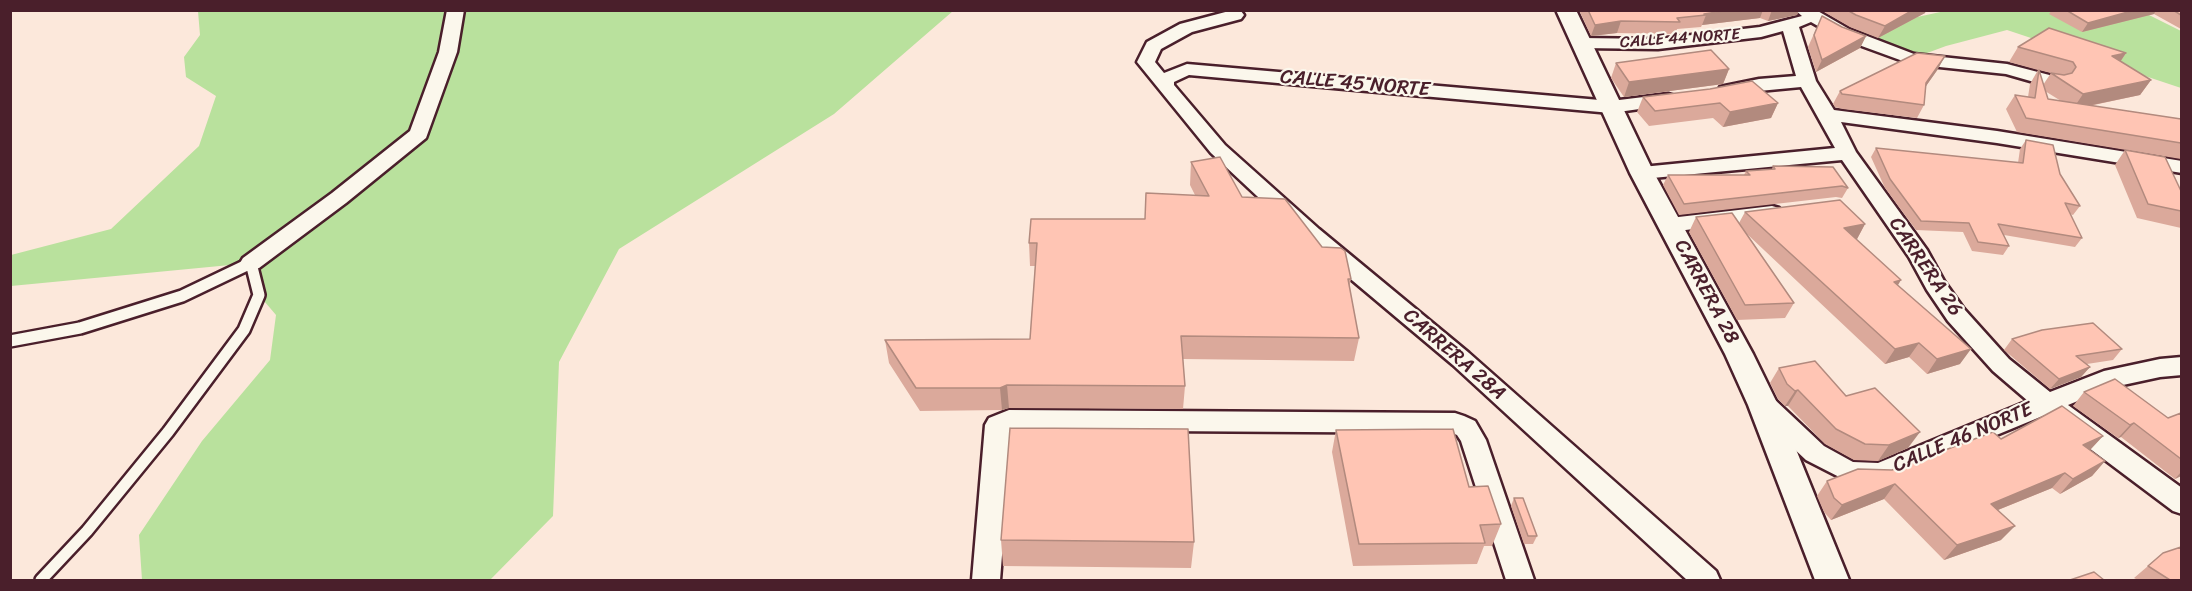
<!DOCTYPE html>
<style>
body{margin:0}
#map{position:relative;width:2192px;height:591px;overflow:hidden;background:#fce8db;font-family:Sriracha,sans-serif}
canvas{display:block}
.frame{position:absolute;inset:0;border:12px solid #4a1f2b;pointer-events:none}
</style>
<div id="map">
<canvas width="2192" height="591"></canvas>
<div class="frame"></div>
</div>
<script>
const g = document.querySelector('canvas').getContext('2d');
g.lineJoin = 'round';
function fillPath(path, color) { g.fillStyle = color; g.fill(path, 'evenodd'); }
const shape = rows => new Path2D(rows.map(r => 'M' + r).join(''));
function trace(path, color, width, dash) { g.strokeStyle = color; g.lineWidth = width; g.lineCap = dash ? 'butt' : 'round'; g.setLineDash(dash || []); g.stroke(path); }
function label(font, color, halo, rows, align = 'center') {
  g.font = font + ' Sriracha,sans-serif'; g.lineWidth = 4.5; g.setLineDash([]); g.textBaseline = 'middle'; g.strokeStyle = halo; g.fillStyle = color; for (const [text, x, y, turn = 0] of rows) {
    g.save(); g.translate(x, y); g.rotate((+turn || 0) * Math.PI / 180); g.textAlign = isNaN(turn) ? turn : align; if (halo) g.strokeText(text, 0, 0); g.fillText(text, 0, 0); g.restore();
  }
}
const green = shape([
 [198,11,953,11,834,114,619,249,559,362,553,516,490,580,142,580,139,535,202,441,270,360,276,315,259,295,251,263,11,286,11,255,111,229,199,146,216,96,186,77,184,57,200,35],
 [1945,11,2141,11,2181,31,2181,88,2007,30,1946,46,1911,59,1843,33]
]);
const service = shape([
 [10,341,80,328,182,296,251,263,259,295,244,330,168,432,87,531,41,580]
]);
const minor = shape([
 [447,10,464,10,457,52,426,138,346,203,259,268,251,270,243,268,240,263,243,258,332,193,410,131,439,52,447,10],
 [1233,10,1241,11,1244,15,1241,19,1192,32,1161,49,1155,62,1164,73,1187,64,1611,101,1668,94,1675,96,1677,100,1675,104,1611,113,1189,75,1174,82,1174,85,1225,145,1319,229,1469,353,1716,571,1720,580,1687,580,1453,365,1303,239,1211,153,1137,62,1147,42,1180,24,1233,10],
 [1795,10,1816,10,1849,29,1914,54,2007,64,2061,78,2064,82,2061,86,2055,88,2006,74,1911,64,1837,37,1811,22,1799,27,1816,81,1834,110,1997,131,2182,161,2182,173,1997,143,1841,122,1856,152,1927,250,1944,281,1964,309,2009,359,2050,392,2104,371,2160,359,2182,357,2182,375,2160,377,2109,388,2068,405,2182,488,2182,514,2173,511,2045,415,1880,483,1849,482,1806,460,1756,413,1753,406,1756,399,1765,397,1774,399,1824,446,1853,462,1878,463,2028,401,1993,371,1948,321,1927,290,1909,257,1842,160,1642,179,1635,177,1632,173,1635,169,1642,167,1835,148,1801,87,1759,91,1727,97,1720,95,1718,91,1720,87,1759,79,1796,76,1783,31,1761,37,1658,49,1581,48,1575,47,1572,43,1575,39,1581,38,1658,39,1760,27,1802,16,1795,10],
 [1772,206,1779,208,1782,213,1779,218,1670,232,1663,230,1659,225,1663,220,1670,218,1772,206],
 [1009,410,1455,413,1464,416,1475,421,1486,440,1534,580,1506,580,1461,441,1457,435,1452,433,1012,430,1000,580,972,580,985,425,989,418,1009,410]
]);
const tertiary = shape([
 [1556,10,1576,10,1654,173,1753,354,1778,405,1849,580,1815,580,1748,405,1725,354,1630,173,1556,10]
]);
const wall = shape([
 [1579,10,1799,10,1797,15,1768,21,1760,18,1702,25,1701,27,1677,29,1676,34,1617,33,1591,36],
 [1824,10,1926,10,1925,13,1878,38,1850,27,1824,12],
 [2052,10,2181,10,2181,29,2154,14,2082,32,2049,14],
 [1822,16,1842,27,1866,36,1860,48,1816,72,1808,47],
 [2018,47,2126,53,2120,62,2151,80,2140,95,2089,106,2181,119,2181,159,2017,132,2006,109,2015,95,2028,97,2030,84,2038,70,2009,62],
 [2039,70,2051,73,2043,85],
 [2045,91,2061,101,2048,99],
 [1616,63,1729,69,1723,84,1624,97,1611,78],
 [1938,69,1926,86,1924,105,1917,118,1843,109,1835,107,1833,104,1840,91],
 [1643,97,1778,103,1771,118,1723,127,1713,118,1649,126,1637,112],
 [2026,140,2060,174,2080,206,2073,215,2070,214,2082,238,2075,247,2004,235,2009,246,2003,255,1972,251,1963,232,1916,230,1885,188,1871,157,1876,148,2018,163,2020,149],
 [2125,150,2181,191,2181,228,2137,218,2115,165],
 [1191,162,1242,197,1322,247,1351,279,1349,288,1359,338,1354,361,1183,359,1185,386,1183,409,1009,408,1002,410,920,411,889,363,885,340,1030,339,1035,266,1030,266,1029,243,1145,219,1195,195,1190,185],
 [1773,166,1848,188,1842,198,1836,197,1679,215,1663,185,1668,175,1744,175,1746,171,1772,169],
 [1745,212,1865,224,1857,239,1856,239,1898,286,1960,364,1927,374,1909,357,1885,364,1747,234,1794,303,1785,318,1737,320,1689,232,1696,217,1739,223],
 [2012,339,2122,349,2113,360,2087,364,2090,367,2081,377,2050,389,2004,350],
 [1779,368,1846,396,1908,448,1878,461,1854,460,1825,444,1788,406,1785,406,1778,399,1770,383],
 [2084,392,2168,418,2181,413,2181,476,2175,479,2121,437,2118,438,2073,406],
 [1336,430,1469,487,1501,524,1492,546,1484,546,1477,564,1353,566,1332,452],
 [2103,436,2090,450,2105,461,2092,476,2060,494,2052,488,1998,510,2001,540,1944,560,1884,499,1831,520,1824,512,1817,496,1827,481,1892,470,2001,439],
 [1514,498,1537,536,1533,544,1524,544,1511,506],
 [1001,540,1194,542,1191,568,1003,566],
 [2148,566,2181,580,2138,580,2134,578]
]);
const shadedWall = shape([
 [1729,10,1763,10,1760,18,1702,25,1706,15,1704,14],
 [1772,10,1799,10,1797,15,1768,21],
 [1913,10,1926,10,1925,13,1878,38,1885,26],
 [2135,10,2156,10,2154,14,2082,32,2088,23],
 [1621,21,1617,33,1591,36,1595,25],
 [1866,36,1860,48,1816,72,1822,60],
 [2126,53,2116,68,2112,56],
 [1945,56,1938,69,1919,96,1926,83],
 [1729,69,1723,84,1624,97,1629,82],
 [2151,80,2140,95,2073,109,2083,94],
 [1778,103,1771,118,1723,127,1730,112],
 [1865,224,1857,239,1835,242,1844,228],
 [1901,280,1892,295,1894,282],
 [1919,343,1909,357,1885,364,1895,349],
 [1971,349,1960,364,1927,374,1937,359],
 [2090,367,2081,377,2050,389,2059,379],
 [1007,385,1009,408,1002,410,1000,388],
 [1798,390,1788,406,1785,406,1795,391],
 [2134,423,2121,437,2118,438,2130,425],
 [1920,432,1908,448,1878,461,1889,445],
 [2103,436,2089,451,2083,445],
 [2105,461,2092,476,2060,494,2073,479],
 [2181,472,2181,476,2175,479],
 [2065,473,2052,488,1978,518,1991,504],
 [1895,484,1884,499,1831,520,1842,505],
 [2015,526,2001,540,1944,560,1957,545]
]);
const building = shape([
 [1588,10,1729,10,1704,14,1706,15,1677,18,1680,22,1621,21,1595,25,1588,10],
 [1847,10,1913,10,1885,26,1856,15,1847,10],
 [2066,10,2135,10,2088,23,2066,10],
 [2173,10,2181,10,2181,15,2173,10],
 [1822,16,1842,27,1866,36,1822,60,1814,35,1822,16],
 [2049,28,2126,53,2112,56,2151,80,2083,94,2051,73,2064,75,2072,73,2076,67,2073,62,2018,47,2049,28],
 [1711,50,1729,69,1629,82,1616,63,1711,50],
 [1917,53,1945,56,1926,83,1924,105,1850,95,1842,94,1840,91,1917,53],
 [2039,70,2048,99,2181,119,2181,143,2026,118,2015,95,2035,98,2039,70],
 [1752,81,1778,103,1730,112,1720,103,1655,111,1643,97,1710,89,1752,81],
 [2026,140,2053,145,2060,174,2080,206,2065,203,2082,238,1998,224,2009,246,1978,242,1969,223,1921,221,1890,179,1876,148,2023,163,2026,140],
 [2125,150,2165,157,2181,191,2181,211,2148,204,2125,150],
 [1220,157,1242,197,1285,199,1322,247,1341,248,1345,251,1351,279,1348,279,1359,338,1181,336,1185,386,1007,385,1000,388,916,388,885,340,1030,339,1037,243,1029,243,1031,219,1145,219,1146,193,1209,196,1191,162,1220,157],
 [1773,166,1833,167,1848,188,1842,186,1684,204,1668,175,1750,175,1746,171,1775,169,1773,166],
 [1840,200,1865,224,1844,228,1901,280,1894,282,1971,349,1937,359,1919,343,1895,349,1745,212,1840,200],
 [1732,213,1794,303,1745,305,1696,217,1732,213],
 [2093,323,2122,349,2076,356,2090,367,2059,379,2012,339,2042,330,2093,323],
 [1815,361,1846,396,1875,388,1920,432,1889,445,1865,444,1836,429,1798,390,1795,391,1787,384,1779,368,1815,361],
 [2115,379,2168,418,2181,413,2181,459,2134,423,2130,425,2084,392,2115,379],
 [2062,406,2103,436,2083,445,2105,461,2073,479,2065,473,1991,504,2015,526,1957,545,1895,484,1842,505,1834,498,1827,481,1858,469,1892,470,1993,432,2001,439,2062,406],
 [1010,428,1188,429,1194,542,1001,540,1010,428],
 [1453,429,1469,487,1488,486,1501,524,1480,525,1485,543,1359,544,1336,430,1453,429],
 [1514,498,1523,498,1537,536,1528,536,1514,498],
 [2181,547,2181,580,2170,580,2148,566,2163,553,2181,547],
 [2094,572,2104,580,2070,580,2094,572]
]);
const farStreetnames = [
 ["CALLE 44 NORTE",1680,39,-4]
];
const streetNames = [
 ["CALLE 45 NORTE",1355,84,5],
 ["CARRERA 26",1925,267,56],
 ["CARRERA 28",1706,292,62],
 ["CARRERA 28A",1454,355,41],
 ["CALLE 46 NORTE",1963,438,-23]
];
fillPath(green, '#b9e19d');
trace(service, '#4a1f2b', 16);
trace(minor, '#4a1f2b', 5);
trace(tertiary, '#4a1f2b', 5);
trace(service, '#fbf7ec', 11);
fillPath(minor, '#fbf7ec');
fillPath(tertiary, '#fbf7ec');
fillPath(wall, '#dba99b');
fillPath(shadedWall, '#b28a7e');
fillPath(building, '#ffc5b4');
trace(building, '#b28a7e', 1.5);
label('16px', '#4a1f2b', '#fbf7ec', farStreetnames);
label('20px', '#4a1f2b', '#fbf7ec', streetNames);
</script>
